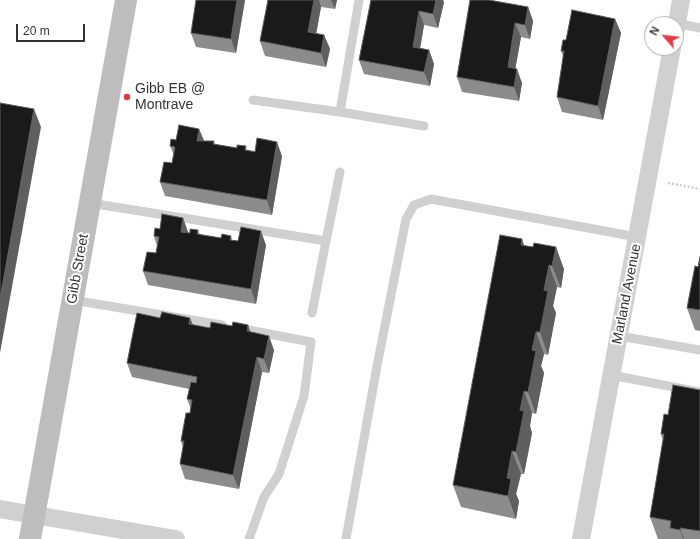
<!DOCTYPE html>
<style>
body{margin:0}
#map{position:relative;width:700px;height:539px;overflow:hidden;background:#fff;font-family:Helvetica,sans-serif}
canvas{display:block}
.north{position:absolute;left:644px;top:16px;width:40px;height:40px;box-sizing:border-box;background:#fff;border:1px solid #adadad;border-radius:50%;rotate:298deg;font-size:11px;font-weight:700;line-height:16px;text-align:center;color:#333}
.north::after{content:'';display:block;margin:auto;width:14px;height:18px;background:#e63946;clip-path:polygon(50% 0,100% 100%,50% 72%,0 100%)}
.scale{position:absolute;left:16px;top:24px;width:69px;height:18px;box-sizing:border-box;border:2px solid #333;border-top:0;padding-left:5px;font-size:12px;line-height:14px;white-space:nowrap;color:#333;-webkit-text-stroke:3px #fff;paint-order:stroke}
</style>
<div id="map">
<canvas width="700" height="539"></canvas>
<div class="north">N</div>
<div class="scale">20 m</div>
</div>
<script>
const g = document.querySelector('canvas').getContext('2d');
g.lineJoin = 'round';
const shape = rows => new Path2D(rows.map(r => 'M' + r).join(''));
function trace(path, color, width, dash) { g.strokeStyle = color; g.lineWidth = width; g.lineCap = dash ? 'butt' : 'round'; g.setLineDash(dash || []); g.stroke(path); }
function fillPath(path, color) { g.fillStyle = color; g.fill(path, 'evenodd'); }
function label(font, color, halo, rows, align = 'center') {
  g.font = font + ' Helvetica,sans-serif'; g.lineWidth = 4; g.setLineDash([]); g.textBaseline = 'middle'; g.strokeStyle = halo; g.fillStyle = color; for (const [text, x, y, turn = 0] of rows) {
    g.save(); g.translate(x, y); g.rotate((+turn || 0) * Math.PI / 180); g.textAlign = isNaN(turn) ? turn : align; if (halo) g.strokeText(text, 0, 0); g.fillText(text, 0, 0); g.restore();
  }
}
const path = shape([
 [668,183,700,189]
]);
const lane = shape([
 [677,23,700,28],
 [253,100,340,112,424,126],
 [340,112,359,0],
 [90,203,326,241,312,313],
 [326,241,340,172],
 [73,300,222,325],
 [238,328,311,342,304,396,279,474,264,497,249,539],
 [619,336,700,350],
 [611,375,700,392],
 [346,539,377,366,406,219,414,205,431,199,637,237]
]);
const street = shape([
 [676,29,681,0],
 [0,509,176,539],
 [581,539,672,48]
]);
const secondary = shape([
 [30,539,126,0]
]);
const wall = shape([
 [245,0,236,53,196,47,191,33],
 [268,0,337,0,335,9,321,7,316,33,324,35,330,49,326,67,265,56,260,41],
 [371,0,444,2,438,28,424,25,420,48,429,50,434,64,430,86,364,74,359,60],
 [528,7,533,21,530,39,521,37,515,69,522,83,519,101,462,92,457,77],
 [615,19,621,33,603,120,562,112,557,97,563,56,561,51,566,40],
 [199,129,204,141,214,141,215,144,282,156,272,215,165,196,160,182,172,163,174,155,170,146,176,140],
 [183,218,188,233,190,233,198,230,200,235,221,238,231,236,232,240,266,245,256,304,148,285,143,271,156,253,157,246,154,236],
 [525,246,533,247,564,269,561,288,557,287,553,306,556,313,548,355,544,354,541,366,544,373,536,414,532,413,530,426,532,433,524,474,521,474,516,494,519,501,516,519,461,507,453,485],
 [700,257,700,331,695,330,687,308,698,267],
 [193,325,210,328,248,325,250,332,274,350,269,373,262,372,239,489,185,479,180,464,183,447,181,441,191,409,187,399,189,389,132,377,127,363],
 [700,390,700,539,658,539,650,517,663,441,661,434,668,415]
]);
const shadedWall = shape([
 [237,0,245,0,236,53,231,39],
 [314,0,319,0,321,7,314,46,308,32],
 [331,0,337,0,335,9],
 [436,0,443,0,444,2,438,28,433,14],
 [528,7,533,21,530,39,525,25],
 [419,11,424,25,418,61,413,47],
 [615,19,621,33,603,120,598,106],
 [515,23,521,37,513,82,508,67],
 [324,35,330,49,326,67,321,53],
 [429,50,434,64,430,86,424,72],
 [517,69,522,83,519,101,514,87],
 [34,109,41,127,0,353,0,299],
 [199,129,205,143,197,141],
 [277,142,282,156,272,215,267,200],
 [183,218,188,232,186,246,181,232],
 [261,231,266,245,256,304,251,289],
 [522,239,530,262,521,245],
 [556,247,564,269,561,288,552,266],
 [549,265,557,287,553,306,556,313,548,355,540,332,544,290],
 [190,318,196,332,189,324],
 [248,325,253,340,247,331],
 [536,332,544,354,541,366,544,373,536,414,528,392,532,350],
 [269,336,274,350,269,373,264,359],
 [257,357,262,372,239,489,233,475],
 [524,391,532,413,530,426,532,433,524,474,516,452,520,410],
 [512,451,521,474,516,494,519,501,516,519,508,496,507,478],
 [680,528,684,539,683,539,680,530]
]);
const building = shape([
 [196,0,237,0,231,39,191,33,196,0],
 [268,0,314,0,308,32,324,35,321,53,260,41,268,0],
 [371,0,436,0,433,14,419,11,413,47,429,50,424,72,359,60,371,0],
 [470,0,489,0,528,7,525,25,515,23,508,67,517,69,514,87,457,77,470,0],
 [572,10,615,19,598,106,557,97,564,51,561,51,563,40,566,40,572,10],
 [0,103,34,109,0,299,0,103],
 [179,125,199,129,197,141,214,141,213,144,237,148,237,145,246,146,245,150,255,152,257,138,277,142,267,200,160,182,164,162,172,163,175,147,170,146,171,139,176,140,179,125],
 [162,214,183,218,181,232,190,233,190,229,198,230,197,234,221,238,222,234,231,236,230,240,238,241,241,227,261,231,251,289,143,271,147,252,156,253,159,237,154,236,155,228,160,229,162,214],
 [500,235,522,239,521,245,533,247,534,243,556,247,552,266,549,265,544,290,548,291,540,332,536,332,532,350,536,351,528,392,524,391,520,410,524,411,516,452,512,451,507,478,511,479,508,496,453,485,500,235],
 [700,257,700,310,687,308,695,266,698,267,700,257],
 [162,312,190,318,189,324,210,328,211,322,232,326,233,322,248,325,247,331,269,336,264,359,257,357,233,475,180,464,184,441,181,441,186,413,190,413,192,400,187,399,191,382,196,383,197,377,127,363,137,313,160,318,162,312],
 [673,385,700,390,700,531,680,528,680,530,670,528,671,521,650,517,664,434,661,434,664,414,668,415,673,385]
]);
const markers = [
 [127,97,4,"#e63946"]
];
const poiNames = [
 ["Gibb EB @",135,89],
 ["Montrave",135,105]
];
const streetNames = [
 ["Gibb Street",78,269,-80],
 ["Marland Avenue",627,294,-79]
];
trace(path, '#cdcdcd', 2.5, [2, 2]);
trace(lane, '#d0d0d0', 9);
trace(street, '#d0d0d0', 18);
trace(secondary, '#bdbdbd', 22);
fillPath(wall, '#8c8c8c');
fillPath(shadedWall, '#5f5f5f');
fillPath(building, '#1a1a1a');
trace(building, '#5f5f5f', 1);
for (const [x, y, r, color] of markers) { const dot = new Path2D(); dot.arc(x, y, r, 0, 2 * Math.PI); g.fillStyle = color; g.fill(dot); trace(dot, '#fff', 1.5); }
label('14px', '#333', '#fff', poiNames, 'left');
label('14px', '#333', '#fff', streetNames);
</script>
